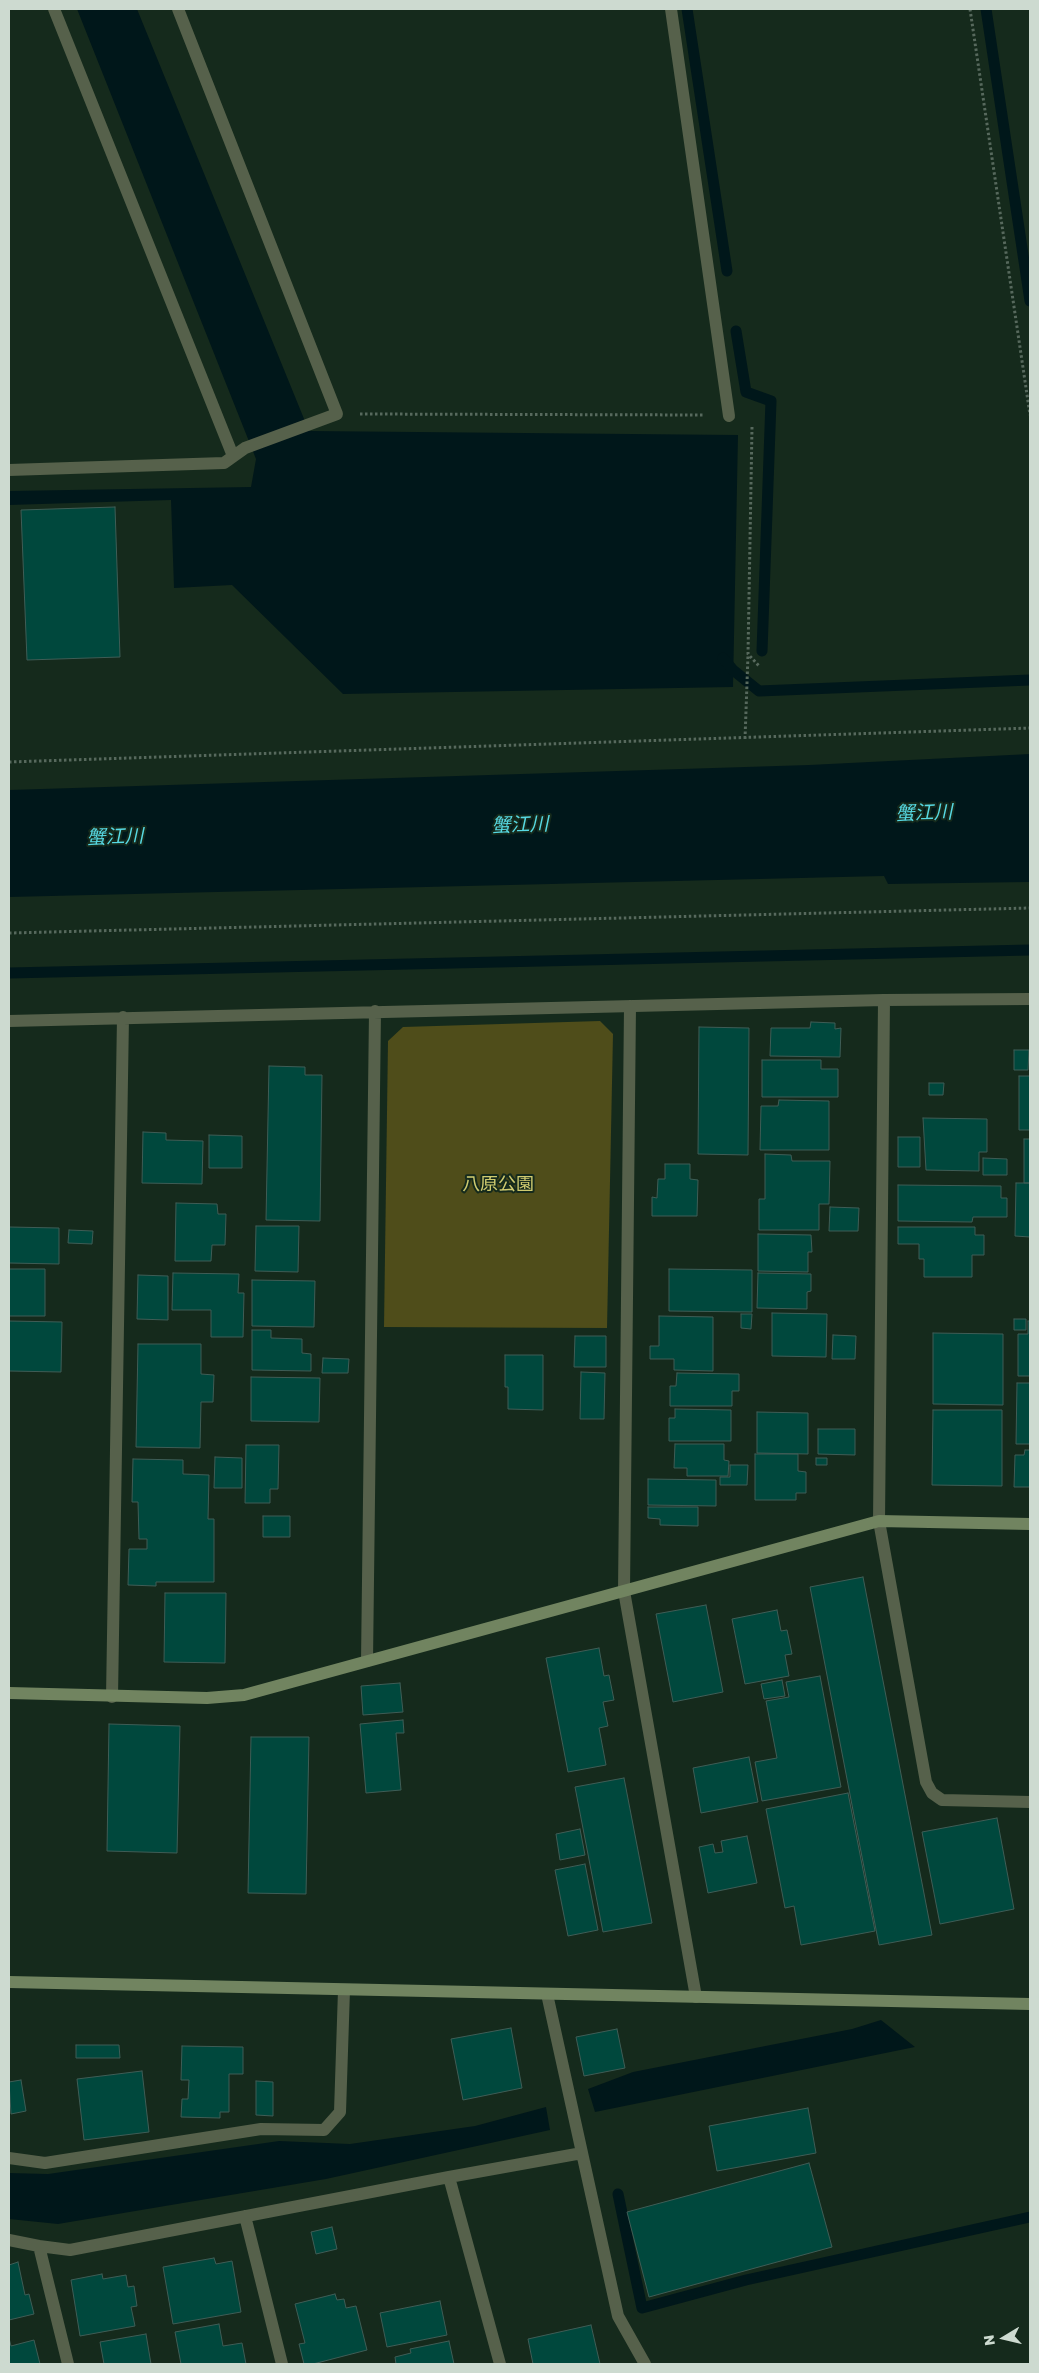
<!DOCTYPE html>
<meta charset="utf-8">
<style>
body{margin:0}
#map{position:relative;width:1039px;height:2373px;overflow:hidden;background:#152a1c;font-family:"Golos Text",sans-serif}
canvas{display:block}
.frame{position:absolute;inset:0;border:10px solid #cddad0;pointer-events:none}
.north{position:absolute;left:979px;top:2313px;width:50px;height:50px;-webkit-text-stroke:4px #152a1c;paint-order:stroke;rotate:261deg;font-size:14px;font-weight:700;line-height:20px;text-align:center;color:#cddad0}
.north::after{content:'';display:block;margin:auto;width:18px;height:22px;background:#cddad0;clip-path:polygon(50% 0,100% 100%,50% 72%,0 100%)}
</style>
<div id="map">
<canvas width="1039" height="2373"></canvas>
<div class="frame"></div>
<div class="north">N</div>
</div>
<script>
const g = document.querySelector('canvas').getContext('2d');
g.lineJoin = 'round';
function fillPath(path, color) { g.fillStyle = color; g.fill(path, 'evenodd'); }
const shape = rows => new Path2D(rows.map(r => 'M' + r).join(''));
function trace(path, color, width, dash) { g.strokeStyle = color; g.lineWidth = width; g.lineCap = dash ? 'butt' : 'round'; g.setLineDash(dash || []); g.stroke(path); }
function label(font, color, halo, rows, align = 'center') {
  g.font = font + ' "Golos Text","Noto Sans JP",sans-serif'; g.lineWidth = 4; g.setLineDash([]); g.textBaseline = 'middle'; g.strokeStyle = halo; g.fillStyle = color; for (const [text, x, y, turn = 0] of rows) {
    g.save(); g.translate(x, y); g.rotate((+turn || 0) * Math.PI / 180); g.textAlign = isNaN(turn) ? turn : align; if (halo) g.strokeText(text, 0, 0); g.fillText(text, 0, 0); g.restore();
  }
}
const green = shape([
 [600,1021,613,1034,607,1328,384,1327,388,1041,403,1027]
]);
const water = shape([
 [77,9,137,9,309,431,738,435,733,687,343,694,232,585,174,588,171,500,9,505,9,491,251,487,256,459],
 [1030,754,1030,882,888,884,884,876,9,897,9,790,809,765],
 [881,2020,915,2047,595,2112,588,2089,633,2072,852,2029],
 [546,2107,550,2130,326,2179,58,2224,9,2219,9,2173,48,2174,279,2141,350,2144,475,2126]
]);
const stream = shape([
 [687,9,727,271],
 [986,9,1030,301],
 [736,331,746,392,771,401,762,651],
 [723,658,733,670,759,691,1030,680],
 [9,973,1030,950],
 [618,2194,642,2308,746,2280,1030,2217]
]);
const building = shape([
 [115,507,120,657,27,660,21,510,115,507],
 [811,1022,835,1023,835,1029,841,1028,840,1057,770,1056,771,1028,810,1028,811,1022],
 [699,1027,749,1028,748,1155,698,1154,699,1027],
 [1014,1050,1029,1050,1028,1070,1014,1070,1014,1050],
 [762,1060,821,1060,821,1069,838,1069,838,1097,762,1097,762,1060],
 [269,1066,305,1067,305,1075,322,1075,320,1221,266,1220,269,1066],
 [1019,1076,1030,1076,1030,1130,1019,1130,1019,1076],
 [929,1083,944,1083,943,1095,929,1095,929,1083],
 [779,1100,829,1101,829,1150,760,1150,761,1106,778,1106,779,1100],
 [923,1118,987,1119,987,1152,979,1152,979,1171,926,1170,923,1118],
 [143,1132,166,1133,166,1140,203,1141,202,1184,142,1183,143,1132],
 [209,1135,242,1136,242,1168,209,1168,209,1135],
 [898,1137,920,1137,920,1167,898,1167,898,1137],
 [1024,1139,1030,1139,1030,1183,1024,1183,1024,1139],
 [765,1154,791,1155,792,1161,830,1161,829,1204,819,1204,819,1230,759,1230,759,1199,765,1199,765,1154],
 [983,1158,1007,1159,1007,1175,983,1175,983,1158],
 [665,1164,690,1164,690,1179,698,1180,697,1216,652,1216,652,1197,657,1198,658,1179,665,1179,665,1164],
 [1016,1183,1030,1183,1030,1237,1015,1236,1016,1183],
 [898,1185,1001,1186,1001,1198,1007,1198,1007,1217,973,1217,972,1222,898,1221,898,1185],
 [176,1203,217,1204,218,1214,226,1214,225,1245,212,1245,211,1261,175,1261,176,1203],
 [830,1207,859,1208,858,1231,829,1231,830,1207],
 [256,1226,299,1226,298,1272,255,1271,256,1226],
 [9,1227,59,1228,59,1264,9,1263,9,1227],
 [898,1227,975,1227,975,1235,984,1235,984,1255,972,1255,972,1277,924,1277,924,1259,919,1259,919,1244,898,1244,898,1227],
 [69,1230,93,1231,92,1244,68,1243,69,1230],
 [758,1234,811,1235,812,1252,808,1252,808,1272,758,1271,758,1234],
 [9,1269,45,1269,45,1316,9,1316,9,1269],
 [669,1269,752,1270,752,1312,669,1311,669,1269],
 [173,1273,239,1274,238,1293,244,1293,243,1337,211,1337,211,1310,172,1310,173,1273],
 [758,1273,811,1274,811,1291,807,1292,807,1309,757,1308,758,1273],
 [138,1275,168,1276,168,1320,137,1319,138,1275],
 [252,1280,315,1281,314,1327,252,1326,252,1280],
 [772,1313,827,1314,826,1357,772,1356,772,1313],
 [741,1314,752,1314,751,1329,741,1328,741,1314],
 [659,1316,713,1317,713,1371,674,1370,674,1359,650,1359,650,1346,659,1346,659,1316],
 [1014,1319,1026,1319,1026,1330,1014,1330,1014,1319],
 [9,1321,62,1322,61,1372,9,1371,9,1321],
 [1028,1321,1030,1321,1030,1376,1018,1376,1018,1334,1028,1334,1028,1321],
 [252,1330,271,1330,271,1338,302,1339,302,1353,311,1354,311,1371,252,1370,252,1330],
 [933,1333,1003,1334,1003,1405,933,1404,933,1333],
 [833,1335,856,1336,855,1359,832,1359,833,1335],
 [575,1336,606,1336,606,1367,574,1367,575,1336],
 [138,1344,201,1344,201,1374,214,1375,213,1402,201,1402,200,1448,136,1447,138,1344],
 [505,1355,543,1355,543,1410,508,1409,508,1387,505,1387,505,1355],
 [323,1358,349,1359,348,1373,322,1373,323,1358],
 [581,1372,605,1373,604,1419,580,1419,581,1372],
 [677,1373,739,1374,739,1391,732,1391,732,1406,670,1406,670,1386,676,1386,677,1373],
 [251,1377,320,1378,319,1422,251,1421,251,1377],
 [1017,1383,1030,1383,1030,1444,1016,1444,1017,1383],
 [675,1409,731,1410,731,1441,669,1441,669,1418,675,1418,675,1409],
 [933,1410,1002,1410,1002,1486,932,1485,933,1410],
 [757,1412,808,1413,808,1454,757,1453,757,1412],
 [818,1429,855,1429,855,1455,818,1454,818,1429],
 [675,1444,724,1444,724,1460,729,1461,728,1476,687,1476,687,1468,674,1468,675,1444],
 [246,1445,279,1445,278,1489,270,1489,270,1503,245,1503,246,1445],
 [1025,1450,1030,1450,1030,1487,1014,1487,1015,1455,1024,1455,1025,1450],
 [755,1454,798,1454,798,1471,806,1472,806,1493,796,1493,796,1500,755,1500,755,1454],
 [215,1457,242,1458,242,1488,214,1488,215,1457],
 [816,1458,827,1458,827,1465,816,1465,816,1458],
 [133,1459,183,1460,183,1474,209,1475,208,1519,214,1519,214,1582,156,1582,156,1586,128,1585,129,1549,147,1549,147,1539,139,1539,138,1502,132,1502,133,1459],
 [730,1465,748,1465,747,1485,720,1485,720,1477,730,1477,730,1465],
 [648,1479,716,1480,716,1506,648,1505,648,1479],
 [648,1507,698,1507,698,1526,660,1525,660,1519,648,1518,648,1507],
 [263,1516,290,1516,290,1537,263,1537,263,1516],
 [863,1577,932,1935,879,1945,810,1587,863,1577],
 [165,1593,226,1593,225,1663,164,1662,165,1593],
 [706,1605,723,1692,673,1702,656,1614,706,1605],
 [777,1610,781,1631,787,1630,792,1654,785,1655,789,1676,745,1684,732,1619,777,1610],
 [599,1648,604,1676,609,1675,614,1700,603,1702,608,1726,599,1728,606,1765,568,1772,546,1658,599,1648],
 [820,1676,841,1787,762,1801,755,1762,777,1758,766,1701,789,1697,786,1682,820,1676],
 [782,1680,785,1696,764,1699,761,1684,782,1680],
 [400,1683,403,1712,363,1715,361,1686,400,1683],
 [403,1720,404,1733,396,1733,401,1790,366,1793,360,1724,403,1720],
 [109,1724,180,1726,177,1853,107,1851,109,1724],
 [251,1737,309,1737,306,1894,248,1893,251,1737],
 [749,1757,758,1802,701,1813,693,1768,749,1757],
 [624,1778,652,1923,603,1932,575,1787,624,1778],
 [848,1793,875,1931,801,1945,794,1906,785,1908,766,1809,848,1793],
 [997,1818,1014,1909,940,1924,922,1832,997,1818],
 [580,1829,585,1855,560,1860,556,1834,580,1829],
 [747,1836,757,1883,708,1893,699,1847,713,1844,715,1853,723,1852,721,1841,747,1836],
 [585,1864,598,1930,568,1936,555,1870,585,1864],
 [511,2028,522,2088,463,2100,451,2039,511,2028],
 [617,2029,625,2068,584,2076,576,2037,617,2029],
 [76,2045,119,2045,120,2058,76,2058,76,2045],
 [182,2046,243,2047,243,2074,229,2074,229,2112,220,2112,220,2118,181,2117,182,2099,188,2099,189,2080,181,2080,182,2046],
 [142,2071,149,2132,84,2140,77,2079,142,2071],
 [21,2080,26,2111,11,2114,9,2082,21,2080],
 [256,2081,273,2082,273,2116,256,2115,256,2081],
 [808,2108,816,2153,717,2171,709,2126,808,2108],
 [809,2163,832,2247,649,2297,627,2212,809,2163],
 [332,2227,337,2249,316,2254,311,2232,332,2227],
 [214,2258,216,2264,232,2261,241,2312,173,2324,163,2267,214,2258],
 [18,2262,25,2295,29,2294,34,2314,9,2320,9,2265,18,2262],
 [102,2274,103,2279,126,2275,128,2287,134,2286,137,2306,131,2307,135,2326,80,2336,71,2280,102,2274],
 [335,2294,337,2300,344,2299,346,2308,356,2306,367,2350,313,2364,304,2364,299,2344,305,2343,295,2304,335,2294],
 [440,2301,447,2335,387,2347,380,2313,440,2301],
 [219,2324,223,2346,242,2343,246,2364,181,2364,175,2332,219,2324],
 [591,2325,600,2364,533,2364,528,2339,591,2325],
 [146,2334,151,2364,104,2364,100,2342,146,2334],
 [9,2338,11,2346,34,2340,40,2364,9,2364,9,2338],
 [449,2341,454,2364,396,2364,395,2357,411,2353,410,2349,449,2341]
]);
const path = shape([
 [970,9,1030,415],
 [360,414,704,415],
 [752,427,748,654,760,667],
 [745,739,748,655],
 [9,762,1030,728],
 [9,933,1030,908]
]);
const street = shape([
 [54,9,233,456],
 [671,9,729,416],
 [9,470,224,463,245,448,337,414,178,9],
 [884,1000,879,1521,926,1782,932,1793,942,1800,1030,1802],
 [630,1006,624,1591,696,1997],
 [9,1021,884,1000,1030,999],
 [367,1661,375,1011],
 [112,1697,123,1017],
 [547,1994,618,2316,645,2364],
 [9,2158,45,2163,261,2129,324,2130,340,2112,344,1990],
 [449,2177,582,2153],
 [245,2216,282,2364],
 [9,2240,39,2246],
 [68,2364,39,2246,70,2250,449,2177,500,2364]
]);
const secondary = shape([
 [9,1693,207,1698,244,1695,879,1521,1030,1524],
 [9,1982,1030,2004]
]);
const parkNames = [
 ["八原公園",498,1184]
];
const waterNames = [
 ["蟹江川",924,813,-2],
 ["蟹江川",520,825,-2],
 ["蟹江川",115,837,-2]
];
fillPath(green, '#4f4d1a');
fillPath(water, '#00171a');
trace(stream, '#00171a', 11);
fillPath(building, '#00483d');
trace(building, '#3f5d56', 1);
trace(path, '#57695d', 3, [2.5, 2.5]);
trace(street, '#56614b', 12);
trace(secondary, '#718460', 12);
label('18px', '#cfcb70', '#152a1c', parkNames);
label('italic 19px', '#57d9e3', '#152a1c', waterNames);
</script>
